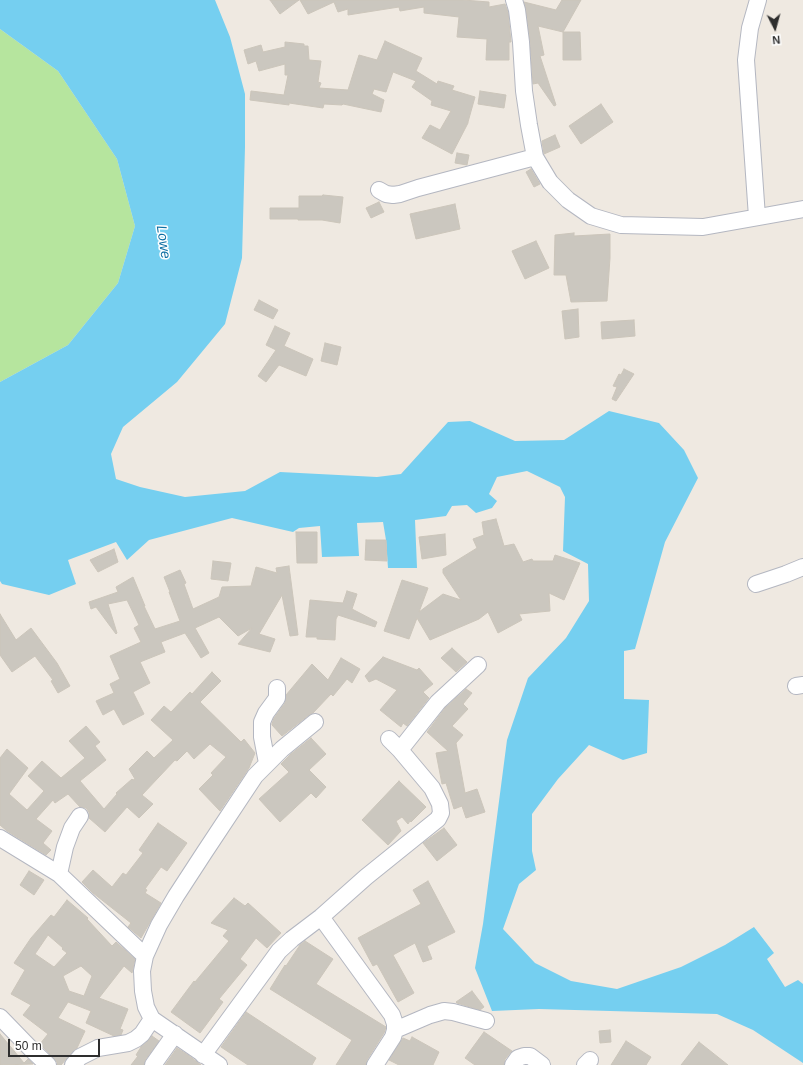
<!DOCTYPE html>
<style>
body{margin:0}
#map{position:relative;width:803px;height:1065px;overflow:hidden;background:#efe9e1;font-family:Arial,sans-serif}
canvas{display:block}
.north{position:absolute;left:755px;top:8px;width:40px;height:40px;-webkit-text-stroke:3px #fff;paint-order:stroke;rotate:174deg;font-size:11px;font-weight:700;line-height:16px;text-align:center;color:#2e2e2e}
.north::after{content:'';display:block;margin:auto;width:14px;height:18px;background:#2e2e2e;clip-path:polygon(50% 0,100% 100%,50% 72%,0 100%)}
.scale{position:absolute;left:8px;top:1039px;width:92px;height:18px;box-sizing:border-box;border:2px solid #2e2e2e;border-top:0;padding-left:5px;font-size:12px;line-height:14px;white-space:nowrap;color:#2e2e2e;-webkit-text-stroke:3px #fff;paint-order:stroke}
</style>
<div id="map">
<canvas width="803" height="1065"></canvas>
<div class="north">N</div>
<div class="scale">50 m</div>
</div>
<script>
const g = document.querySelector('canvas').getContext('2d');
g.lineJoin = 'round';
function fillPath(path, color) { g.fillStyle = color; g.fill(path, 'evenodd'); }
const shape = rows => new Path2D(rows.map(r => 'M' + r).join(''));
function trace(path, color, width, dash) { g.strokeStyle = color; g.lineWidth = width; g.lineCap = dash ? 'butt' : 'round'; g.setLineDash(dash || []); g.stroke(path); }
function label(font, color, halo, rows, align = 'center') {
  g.font = font + ' Arial,sans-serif'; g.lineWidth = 3; g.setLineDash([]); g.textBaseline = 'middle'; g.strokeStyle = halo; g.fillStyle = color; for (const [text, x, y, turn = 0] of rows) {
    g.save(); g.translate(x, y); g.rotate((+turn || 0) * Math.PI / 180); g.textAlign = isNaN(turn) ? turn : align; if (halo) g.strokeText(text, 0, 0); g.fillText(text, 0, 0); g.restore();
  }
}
const green = shape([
 [0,29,58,71,117,159,135,226,118,283,68,345,0,382]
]);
const water = shape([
 [0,0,215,0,230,37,245,94,245,147,242,258,225,324,177,382,123,427,111,454,116,479,140,487,185,497,245,491,280,472,377,477,401,474,448,422,470,421,515,441,564,440,609,411,659,423,684,450,698,478,665,542,635,649,624,651,624,699,649,700,647,753,623,760,589,745,558,779,532,814,532,851,536,870,519,884,503,929,535,963,571,981,617,989,681,967,725,945,754,927,774,953,767,959,785,987,798,980,803,984,803,1063,753,1030,717,1014,539,1009,492,1011,475,968,483,924,507,740,528,678,566,638,589,601,588,564,563,551,565,497,560,487,527,471,497,477,489,494,497,501,492,508,476,513,467,505,452,506,446,516,415,520,417,568,388,568,386,540,383,522,357,523,359,556,322,557,320,526,299,528,293,532,232,518,149,540,127,560,116,542,68,560,76,584,49,595,2,584,0,581,0,382,68,345,118,283,135,226,117,159,58,71,0,29]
]);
const building = shape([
 [270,0,299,0,280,14,270,0],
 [300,0,463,0,489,2,489,7,505,4,508,12,511,42,509,42,509,60,486,60,487,39,457,37,459,17,424,13,424,7,400,11,399,7,348,15,348,9,338,12,334,2,308,14,300,0],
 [562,0,581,0,563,32,580,32,581,60,563,60,563,32,538,26,544,55,540,56,556,105,554,106,538,83,533,84,530,41,526,9,524,2,556,10,562,0],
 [385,41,422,58,416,71,437,84,438,81,454,86,452,90,475,97,468,122,468,123,452,154,422,138,430,125,440,130,451,111,431,105,432,101,412,87,416,81,393,72,386,92,374,89,372,94,384,100,381,112,343,104,342,105,324,104,323,108,289,103,289,105,250,100,251,91,284,95,288,75,285,75,285,64,259,71,256,61,248,64,244,50,261,45,263,52,285,47,285,42,304,44,304,46,308,46,309,60,321,61,318,82,321,83,319,88,348,90,359,55,377,60,385,41],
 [480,91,506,95,504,108,478,104,480,91],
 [601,104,613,122,581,144,569,126,601,104],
 [555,135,560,147,544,154,542,141,555,135],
 [457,153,469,155,467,165,455,163,457,153],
 [531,169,540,184,534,187,526,172,531,169],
 [323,195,343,197,340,223,322,220,298,220,298,219,270,219,270,208,299,208,299,196,322,196,323,195],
 [379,202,384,212,371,218,366,208,379,202],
 [455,204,460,229,416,239,410,214,455,204],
 [574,233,574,236,610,234,610,258,607,301,571,302,566,275,554,275,555,235,574,233],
 [536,241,549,268,525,279,512,251,536,241],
 [259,300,278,310,273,319,254,310,259,300],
 [578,309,579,337,565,339,562,311,578,309],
 [634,320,635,336,602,339,601,322,634,320],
 [275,326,290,333,284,346,313,359,306,376,279,365,266,382,258,376,276,350,266,345,275,326],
 [325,343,341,347,337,365,321,361,325,343],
 [624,369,634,374,616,401,612,399,617,387,613,386,619,374,621,375,624,369],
 [496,519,504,546,514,544,523,562,532,559,533,561,553,561,555,555,580,563,564,600,549,593,550,611,519,614,522,620,498,633,488,612,479,619,430,640,417,618,409,639,384,631,402,580,428,588,419,612,443,594,461,600,443,573,443,569,477,548,473,539,484,535,482,522,496,519],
 [296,532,317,532,317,563,297,563,296,532],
 [445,534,446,555,422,559,419,537,445,534],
 [366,540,386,540,387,561,365,560,366,540],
 [114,549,118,562,98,572,90,560,114,549],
 [213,561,231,563,228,581,211,579,213,561],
 [289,566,298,635,290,636,282,595,259,634,275,639,270,652,238,644,252,628,238,636,219,617,195,628,209,653,201,658,185,633,161,642,165,652,140,662,150,683,133,692,144,714,123,725,114,709,103,715,96,701,114,693,110,684,120,679,110,656,141,642,134,628,139,625,127,600,108,604,117,633,116,634,96,607,91,609,89,602,118,592,116,587,133,577,145,606,144,606,155,629,180,621,169,592,170,592,164,577,180,570,186,583,184,584,193,609,219,597,222,587,251,586,256,567,277,573,276,568,289,566],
 [347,591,357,594,352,609,377,622,375,627,338,615,336,619,335,640,317,639,317,637,306,637,310,600,343,603,347,591],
 [0,614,16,640,31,628,57,663,70,686,58,693,51,681,53,680,35,656,12,672,0,655,0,614],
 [452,648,467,662,456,672,441,658,452,648],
 [383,657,417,670,419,668,433,684,423,692,429,698,407,726,403,723,401,727,380,710,397,690,376,679,369,682,365,676,383,657],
 [341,658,360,669,352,683,347,679,333,696,331,694,313,713,309,715,282,736,272,725,272,724,274,718,285,703,286,695,312,664,328,680,341,658],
 [212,672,221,681,200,702,241,742,244,739,255,753,249,768,220,811,199,789,213,775,211,773,226,757,210,744,194,759,187,751,177,761,175,760,142,795,153,804,139,818,127,807,105,832,89,818,89,812,86,808,80,807,68,794,55,803,53,800,36,819,52,831,43,843,51,850,46,855,7,831,0,825,0,758,7,749,28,768,9,794,27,810,44,791,28,776,42,761,61,778,85,758,69,741,86,726,100,742,95,746,106,760,80,781,104,809,117,794,116,793,132,779,133,780,135,779,129,769,147,751,154,758,173,740,151,720,164,706,171,712,190,692,192,694,212,672],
 [466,689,472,693,463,704,468,709,452,726,463,735,456,743,465,793,477,789,485,812,466,818,462,806,454,809,446,783,442,784,436,753,448,751,427,732,445,708,466,689],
 [311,738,326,754,309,770,326,787,316,798,311,793,280,822,259,799,289,772,281,764,291,754,311,738],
 [399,781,426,807,411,822,410,821,408,824,402,817,396,821,401,831,388,845,362,820,399,781],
 [158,823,187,843,167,871,161,867,145,889,147,890,145,893,161,903,141,938,128,927,131,923,93,893,82,882,93,870,112,887,123,873,126,875,143,853,139,850,158,823],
 [444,828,457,845,437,861,423,843,444,828],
 [29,871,44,880,34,895,20,885,29,871],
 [428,881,455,932,427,946,432,959,423,962,415,943,393,955,414,993,398,1002,377,964,373,966,358,938,421,904,413,890,428,881],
 [234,898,245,906,248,903,281,933,267,948,256,938,240,959,247,965,219,999,223,1002,200,1033,171,1012,194,981,195,982,229,941,223,936,228,930,211,923,234,898],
 [67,900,88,918,87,919,112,946,116,942,135,959,132,973,124,966,99,998,128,1009,120,1029,123,1030,121,1035,114,1036,86,1023,91,1011,68,1002,58,1018,85,1031,77,1048,73,1051,61,1065,57,1065,57,1062,54,1058,40,1044,48,1034,23,1015,31,1005,11,994,25,970,14,963,31,938,51,915,54,917,67,900],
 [48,935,63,948,62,949,67,953,54,967,35,954,48,935],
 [81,966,92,976,84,996,69,991,63,976,81,966],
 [305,941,333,959,316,984,386,1027,384,1033,367,1060,366,1065,336,1065,352,1040,270,989,285,965,286,966,300,945,305,941],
 [472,991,484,1007,480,1010,457,1003,456,1002,472,991],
 [246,1012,316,1058,312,1065,248,1065,221,1047,246,1012],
 [610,1030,611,1042,600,1043,599,1031,610,1030],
 [484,1032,512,1051,505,1059,504,1065,475,1065,465,1058,484,1032],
 [0,1034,24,1063,28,1059,33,1064,0,1065,0,1034],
 [152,1036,159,1041,145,1060,144,1065,131,1065,138,1056,136,1055,141,1047,148,1041,152,1036],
 [412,1037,439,1052,433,1065,399,1065,389,1060,403,1038,410,1041,412,1037],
 [626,1041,651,1057,646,1065,611,1065,626,1041],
 [699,1042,728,1065,681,1065,699,1042],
 [177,1048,188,1055,201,1065,165,1065,177,1048]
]);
const minor = shape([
 [514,0,517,10,521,42,524,91,529,125,535,157,550,182,568,200,591,216,621,225,703,227,803,209],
 [379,190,386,194,393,195,400,194,418,188,535,157],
 [757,217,746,60,750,28,758,0],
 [756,584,786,574,803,567],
 [796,686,803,685],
 [400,750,438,702,478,665],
 [267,763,262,737,262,722,266,713,277,698,277,688],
 [0,838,59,874,145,956],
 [59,874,65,847,72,828,80,816],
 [321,917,392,1015,395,1024,395,1030,393,1037,375,1065],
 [0,1017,32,1050,48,1065],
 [395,1030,430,1015,444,1011,453,1012,486,1021],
 [203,1055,279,951,292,939,321,917,366,877,438,819,441,813,440,804,432,788,400,750,389,739],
 [73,1065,80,1057,98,1048,128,1043,136,1039,142,1034,152,1019],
 [153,1065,175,1034],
 [219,1065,152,1019,146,1007,143,991,142,971,145,956,159,925,176,896,204,853,255,776,282,749,315,722],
 [513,1065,518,1058,524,1056,530,1056,542,1065],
 [585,1065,590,1060]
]);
const waterNames = [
 ["Lowe",163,242,82]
];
fillPath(green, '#b6e59e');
fillPath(water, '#75cff0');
fillPath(building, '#cbc7bf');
trace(building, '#cbc5ba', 1);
trace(minor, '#b4b7c1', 18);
trace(minor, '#fff', 16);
label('italic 14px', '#0d6fa3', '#fff', waterNames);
</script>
